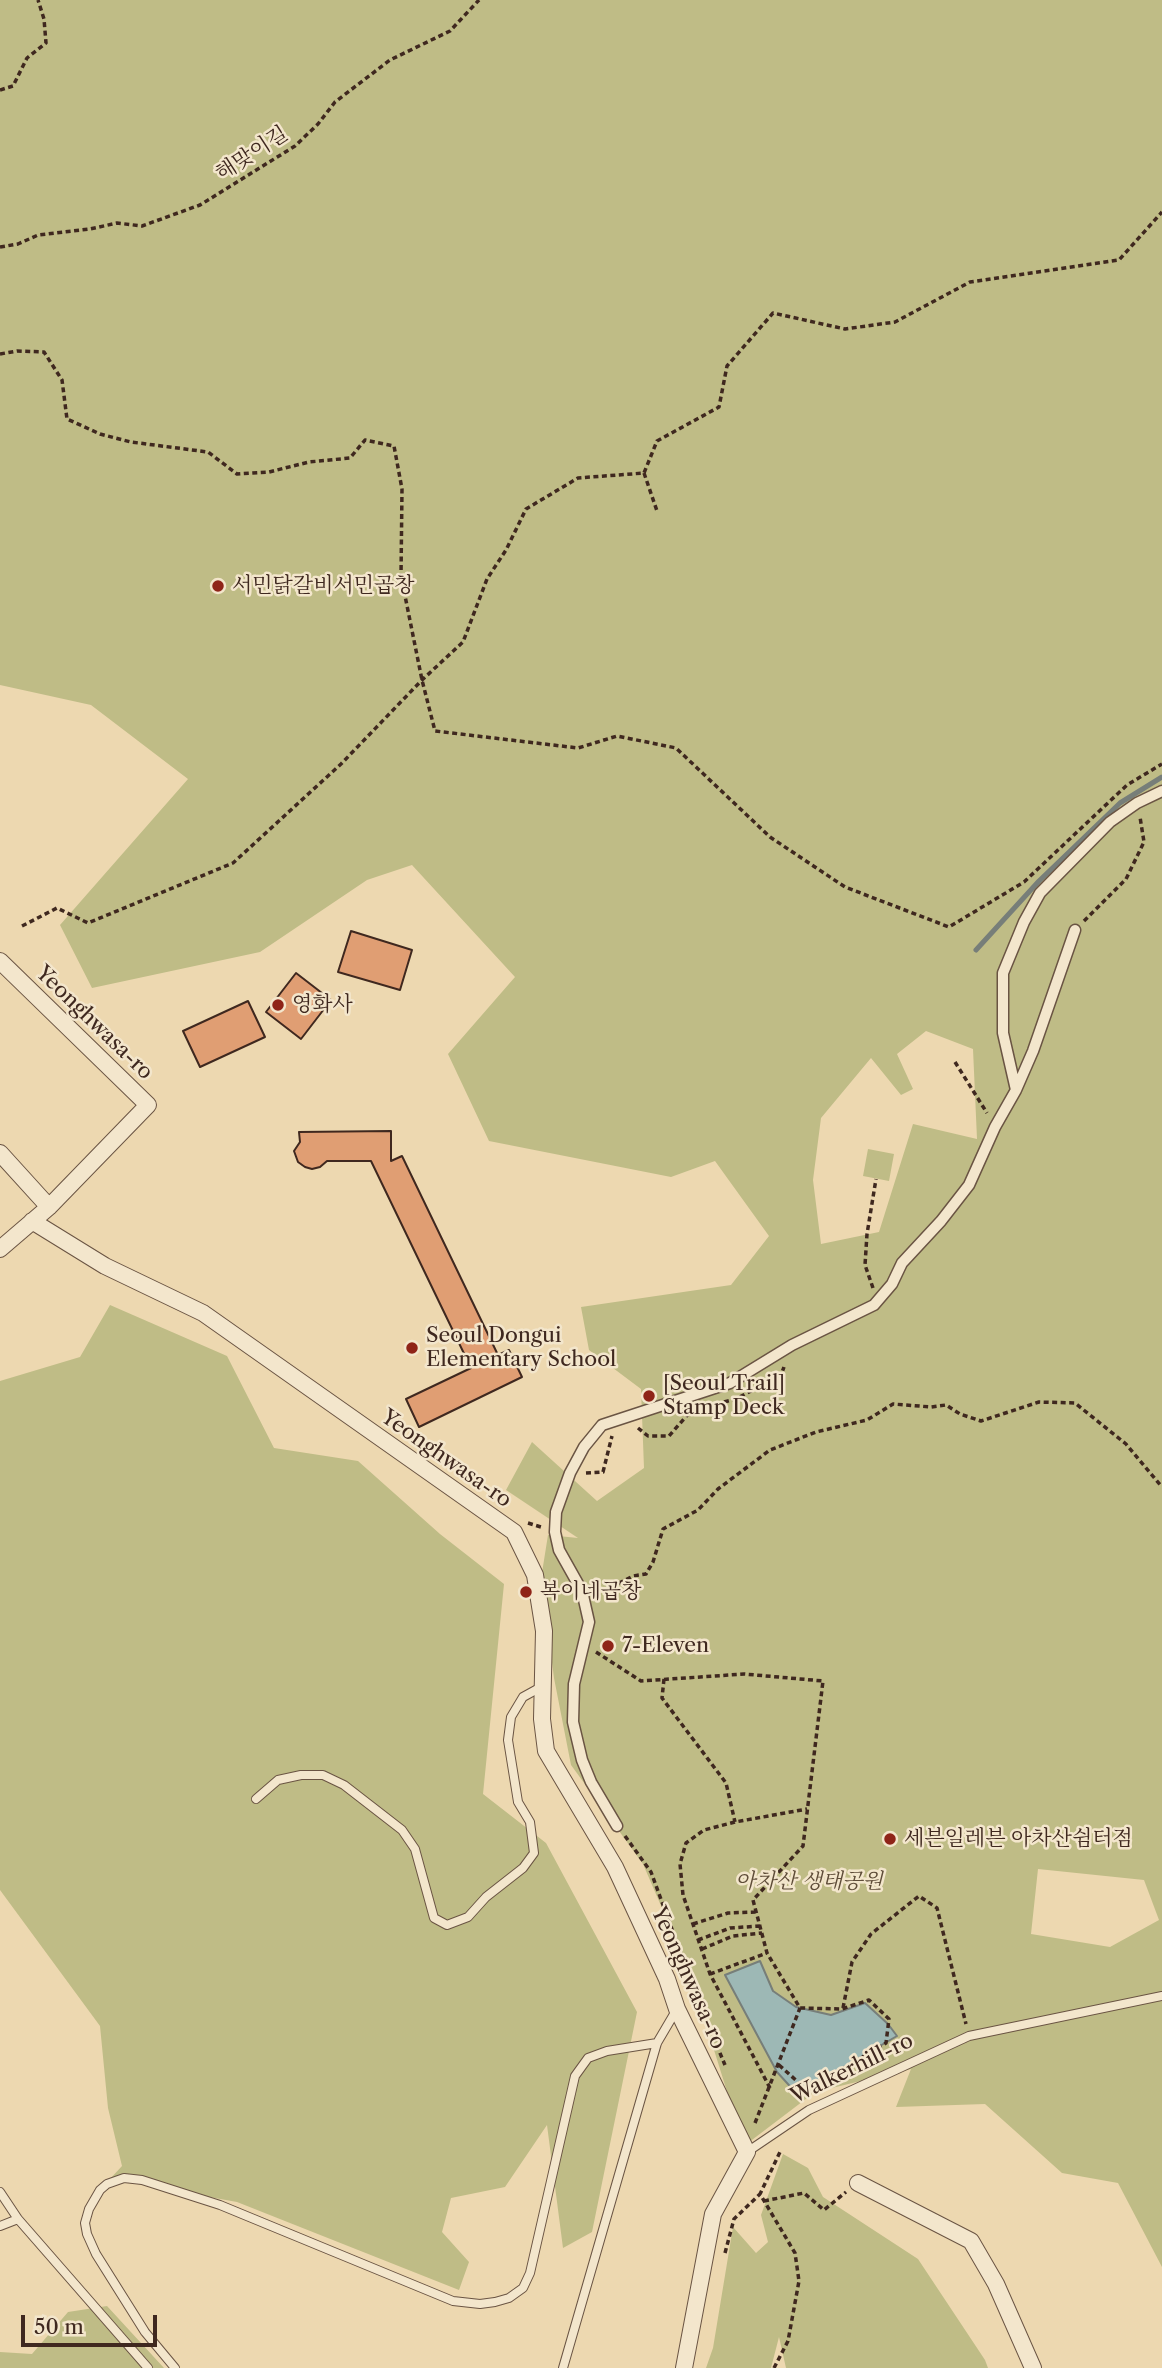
<!DOCTYPE html>
<meta charset="utf-8">
<style>
body{margin:0}
#map{position:relative;width:1162px;height:2368px;overflow:hidden;background:#edd8b0;font-family:"Libre Caslon Text",serif}
canvas{display:block}
.scale{position:absolute;left:21px;top:2315px;width:136px;height:32px;box-sizing:border-box;border:4px solid #3f281f;border-top:0;padding-left:9px;font-size:21px;line-height:24px;white-space:nowrap;color:#3f281f;-webkit-text-stroke:5px #f3e6cc;paint-order:stroke}
</style>
<div id="map">
<canvas width="1162" height="2368"></canvas>
<div class="scale">50 m</div>
</div>
<script>
const g = document.querySelector('canvas').getContext('2d');
g.lineJoin = 'round';
function fillPath(path, color) { g.fillStyle = color; g.fill(path, 'evenodd'); }
const shape = rows => new Path2D(rows.map(r => 'M' + r).join(''));
function trace(path, color, width, dash) { g.strokeStyle = color; g.lineWidth = width; g.lineCap = dash ? 'butt' : 'round'; g.setLineDash(dash || []); g.stroke(path); }
function label(font, color, halo, rows, align = 'center') {
  g.font = font + ' "Libre Caslon Text","Noto Serif KR",serif'; g.lineWidth = 5; g.setLineDash([]); g.textBaseline = 'middle'; g.strokeStyle = halo; g.fillStyle = color; for (const [text, x, y, turn = 0] of rows) {
    g.save(); g.translate(x, y); g.rotate((+turn || 0) * Math.PI / 180); g.textAlign = isNaN(turn) ? turn : align; if (halo) g.strokeText(text, 0, 0); g.fillText(text, 0, 0); g.restore();
  }
}
const green = shape([
 [0,0,1162,0,1162,2267,1118,2183,1062,2173,985,2104,896,2107,911,2069,815,2092,744,2146,690,1973,643,1864,571,1765,554,1678,541,1579,548,1535,578,1538,506,1490,532,1442,597,1501,644,1468,641,1389,589,1350,581,1307,731,1285,769,1236,715,1161,671,1177,489,1141,448,1054,515,977,412,865,367,880,260,952,92,988,60,925,188,779,91,705,0,685],
 [926,1031,973,1049,977,1139,913,1124,879,1232,821,1244,813,1180,821,1118,871,1058,901,1095,913,1089,897,1054],
 [1038,1869,1144,1880,1159,1920,1110,1947,1031,1934],
 [868,1149,894,1154,889,1181,863,1176],
 [110,1305,227,1356,274,1448,358,1461,440,1534,504,1584,483,1794,546,1843,637,2012,592,2232,563,2248,547,2125,505,2187,451,2198,442,2232,469,2262,459,2290,237,2202,110,2179,122,2166,108,2108,100,2026,0,1890,0,1381,80,1357],
 [783,2154,808,2168,823,2197,918,2259,985,2360,988,2368,786,2368,779,2337,771,2368,706,2368,713,2348,733,2227,756,2253,768,2242,761,2215],
 [107,2306,164,2368,0,2368,0,2352,32,2354,68,2312]
]);
const water = shape([
 [760,1961,773,1991,796,2007,831,2015,865,2003,888,2024,897,2036,797,2094,777,2072,725,1975,760,1961]
]);
const stream = shape([
 [976,950,1039,881,1120,803,1162,777]
]);
const building = shape([
 [351,931,412,950,400,990,338,972,351,931],
 [296,973,331,1000,301,1039,266,1012,296,973],
 [248,1001,265,1037,200,1067,183,1031,248,1001],
 [391,1131,391,1161,402,1156,498,1355,509,1350,522,1377,419,1427,406,1399,471,1368,371,1161,327,1161,320,1167,312,1169,305,1167,298,1162,294,1151,300,1142,299,1132,391,1131]
]);
const path = shape([
 [0,90,13,86,27,58,46,43,44,19,38,0],
 [0,247,18,244,38,235,90,229,117,223,142,226,200,205,295,146,318,124,335,102,390,60,450,31,479,0],
 [0,354,17,351,44,352,62,380,67,419,100,434,131,442,208,452,237,474,269,472,309,462,350,458,365,440,394,446,402,489,401,576,422,680,435,731,578,748,617,736,676,748,770,837,845,887,949,927,1024,882,1127,785,1162,764],
 [644,473,657,511],
 [1084,921,1126,879,1144,842,1140,817],
 [22,926,57,908,88,923,233,863,341,764,422,680,463,642,487,579,506,550,526,509,578,478,644,473,657,441,719,407,727,366,773,313,845,329,895,322,970,282,1119,260,1162,212],
 [955,1062,987,1113],
 [873,1288,865,1265,867,1234,876,1179],
 [724,1402,736,1399,781,1375,784,1367],
 [638,1428,648,1436,669,1436,690,1412],
 [586,1473,603,1472,612,1436],
 [528,1523,544,1528],
 [596,1595,633,1576,646,1574,653,1562,663,1529,698,1510,718,1489,770,1450,816,1432,867,1420,893,1404,931,1407,946,1405,960,1414,981,1421,1039,1402,1075,1403,1126,1444,1162,1487],
 [596,1652,641,1681,744,1674,823,1681,803,1846,753,1900,767,1953,800,2008,842,2009,869,2000,889,2019,886,2043,807,2090,779,2065],
 [664,1679,662,1698,726,1783,735,1822],
 [625,1836,651,1872,699,2003,725,2065],
 [693,1924,728,1913,756,1912],
 [698,1940,730,1928,760,1926],
 [702,1949,733,1936,762,1933],
 [710,1974,767,1953],
 [843,2008,852,1962,871,1934,919,1896,937,1908,966,2024],
 [770,2088,710,1974,683,1895,680,1864,686,1843,704,1830,735,1822,807,1809],
 [755,2123,800,2008],
 [764,2201,804,2193,824,2210,846,2192],
 [725,2253,734,2219,760,2194],
 [774,2368,788,2341,799,2281,795,2253,760,2194,780,2152]
]);
const service = shape([
 [256,1799,278,1780,301,1775,323,1775,344,1785,402,1830,415,1849,434,1918,447,1925,468,1917,486,1897,523,1868,534,1853,530,1822,518,1802,508,1740,511,1717,523,1697,543,1686],
 [747,2152,809,2110,969,2036,1162,1996],
 [0,2192,18,2219,148,2368],
 [0,2226,18,2219],
 [175,2368,145,2332,96,2254,87,2234,85,2223,89,2209,100,2190,107,2184,124,2178,142,2180,220,2205,453,2301,480,2304,495,2302,509,2298,523,2288,530,2273,575,2076,588,2058,607,2051,657,2043],
 [563,2368,657,2043,677,2009]
]);
const pedestrian = shape([
 [1016,1090,1003,1033,1003,973,1024,922,1040,893,1110,822,1137,803,1162,791],
 [617,1826,591,1782,582,1760,573,1722,574,1684,589,1622,582,1591,559,1550,555,1532,556,1512,570,1473,584,1447,602,1425,730,1383,792,1345,874,1305,892,1284,902,1263,941,1221,969,1185,995,1127,1016,1090,1033,1051,1075,930]
]);
const minor = shape([
 [0,961,148,1105,49,1207,0,1249],
 [0,1153,49,1207],
 [32,1221,105,1266,203,1313,514,1532,535,1575,544,1631,542,1719,546,1751,615,1867,667,1979,677,2009,747,2152,713,2214,684,2368],
 [858,2183,971,2241,996,2284,1033,2368]
]);
const markers = [
 [218,586,7,"#8f2418"],
 [278,1005,7,"#8f2418"],
 [412,1348,7,"#8f2418"],
 [649,1396,7,"#8f2418"],
 [526,1592,7,"#8f2418"],
 [608,1646,7,"#8f2418"],
 [890,1839,7,"#8f2418"]
];
const streetNames = [
 ["해맞이길",252,154,-33],
 ["Yeonghwasa-ro",94,1023,44],
 ["Yeonghwasa-ro",446,1459,35],
 ["Yeonghwasa-ro",688,1978,66],
 ["Walkerhill-ro",852,2069,-26]
];
const poiNames = [
 ["서민닭갈비서민곱창",232,586],
 ["영화사",292,1005],
 ["Seoul Dongui",426,1336],
 ["Elementary School",426,1360],
 ["[Seoul Trail]",663,1384],
 ["Stamp Deck",663,1408],
 ["복이네곱창",540,1592],
 ["7-Eleven",622,1646],
 ["세븐일레븐 아차산쉼터점",904,1839]
];
const parkNames = [
 ["아차산 생태공원",809,1882]
];
fillPath(green, '#bfbc86');
fillPath(water, '#9db8b5');
trace(water, '#777e79', 2);
trace(stream, '#777e79', 5);
fillPath(building, '#e09e73');
trace(building, '#3f281f', 2);
trace(service, '#6a5443', 10);
trace(pedestrian, '#6a5443', 13);
trace(minor, '#6a5443', 18);
trace(path, '#3f281f', 3.5, [5, 3.5]);
trace(service, '#f3e6cc', 8);
trace(pedestrian, '#f3e6cc', 10);
trace(minor, '#f3e6cc', 16);
for (const [x, y, r, color] of markers) { const dot = new Path2D(); dot.arc(x, y, r, 0, 2 * Math.PI); g.fillStyle = color; g.fill(dot); trace(dot, '#f3e6cc', 2.5); }
label('21px', '#3f281f', '#f3e6cc', streetNames);
label('21px', '#3f281f', '#f3e6cc', poiNames, 'left');
label('italic 21px', '#5f4d39', '#f3e6cc', parkNames);
</script>
